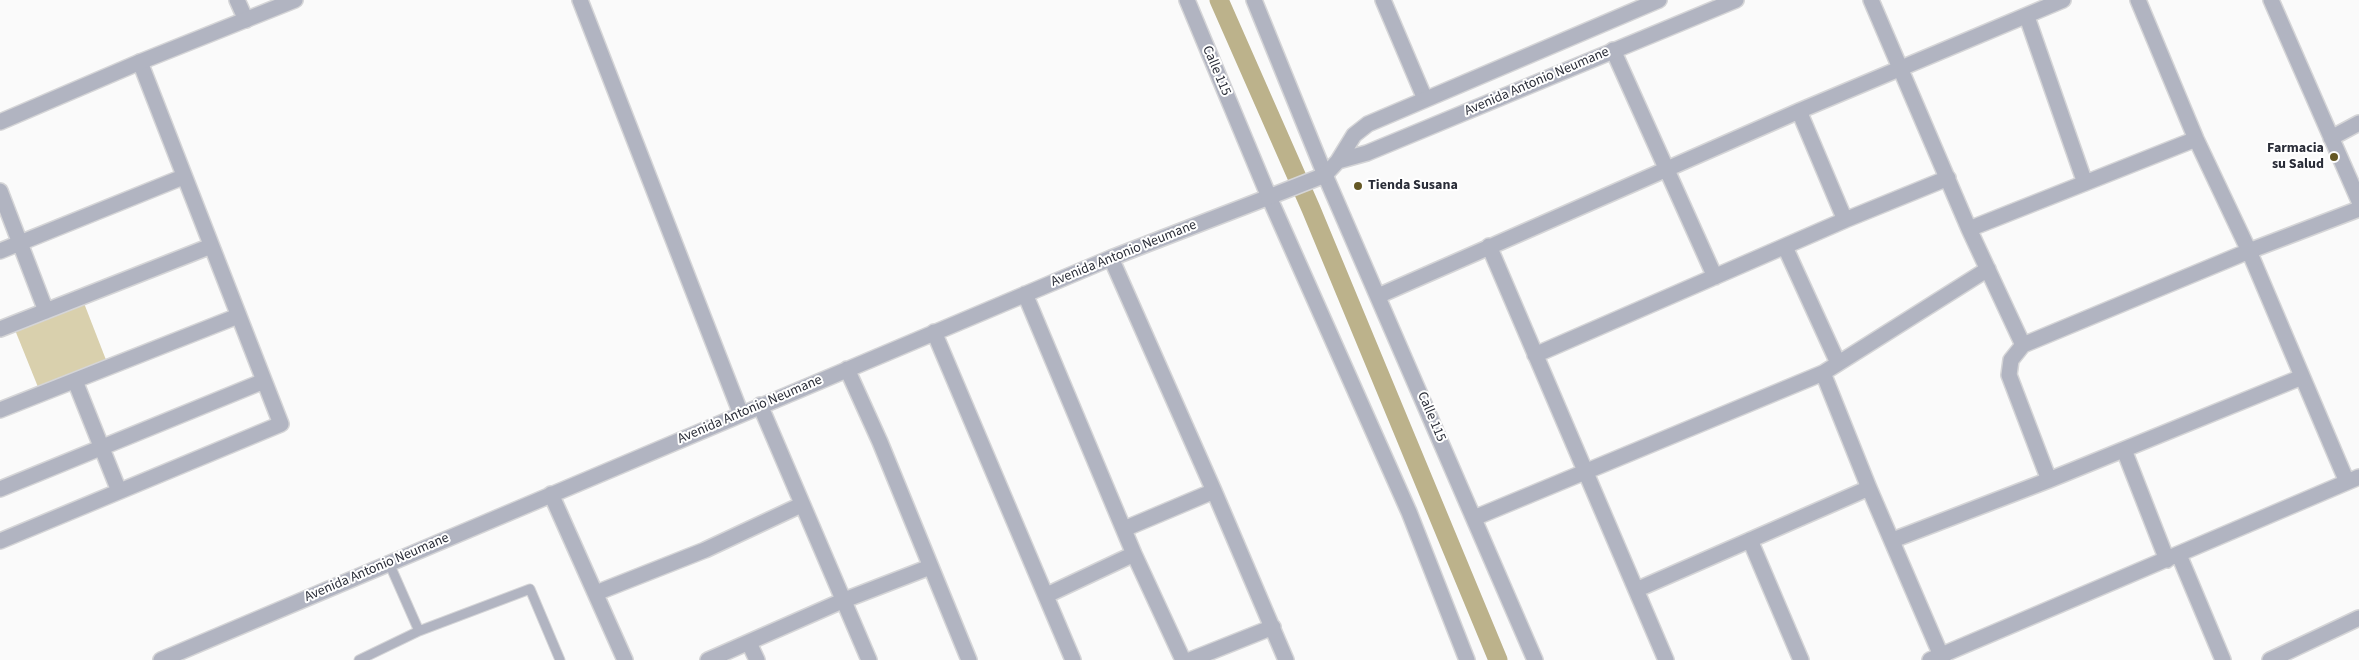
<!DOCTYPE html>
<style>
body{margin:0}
canvas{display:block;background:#fafafa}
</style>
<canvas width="2359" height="660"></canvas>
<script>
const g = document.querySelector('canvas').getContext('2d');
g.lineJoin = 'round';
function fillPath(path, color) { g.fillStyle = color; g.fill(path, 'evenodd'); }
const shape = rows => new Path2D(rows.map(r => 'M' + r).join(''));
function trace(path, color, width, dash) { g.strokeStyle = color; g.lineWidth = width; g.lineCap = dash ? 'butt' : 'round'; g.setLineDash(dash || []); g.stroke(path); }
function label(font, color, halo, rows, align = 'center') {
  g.font = font + ' "Source Sans 3",sans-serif'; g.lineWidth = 4; g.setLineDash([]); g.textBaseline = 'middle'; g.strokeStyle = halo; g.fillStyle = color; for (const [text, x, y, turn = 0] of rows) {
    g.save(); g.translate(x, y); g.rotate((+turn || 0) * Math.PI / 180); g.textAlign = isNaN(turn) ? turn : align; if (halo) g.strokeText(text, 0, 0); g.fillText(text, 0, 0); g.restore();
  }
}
const green = shape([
 [82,298,108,365,40,392,13,325]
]);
const canal = shape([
 [1219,0,1311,209,1498,660]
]);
const service = shape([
 [419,631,530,589,560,660],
 [359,660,419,631,389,563]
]);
const minor = shape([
 [237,0,246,20],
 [580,0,741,414],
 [1254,0,1325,175,1535,660],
 [1383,0,1425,99],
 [1871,0,1969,229,2023,345],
 [2138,0,2196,139,2249,251,2347,482],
 [2271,0,2359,201],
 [2027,17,2085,183],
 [1613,50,1715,277],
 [1799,111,1845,220],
 [2331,138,2359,123],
 [0,191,46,311],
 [1969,229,2196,139],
 [1489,246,1666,660],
 [1785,247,1838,363],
 [0,251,183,177],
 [1111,258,1214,491,1286,660],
 [1025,294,1134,554,1183,660],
 [1378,296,1799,111,2063,0],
 [0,329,211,246],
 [934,332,1073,660],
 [1535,355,1845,220,1948,178],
 [847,369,880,442,969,660],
 [1823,373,1869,488,1943,660],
 [75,381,119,491],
 [760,405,869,660],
 [0,410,238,316],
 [2124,450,2167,560],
 [2049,480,2009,375,2011,360,2023,345,2249,251,2359,209],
 [0,489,264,381],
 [551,494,625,660],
 [1474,518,1823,373,1988,269],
 [1124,529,1214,491],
 [1750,540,1801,660],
 [1893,540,2049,480,2302,377],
 [0,541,281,424,140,62],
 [2179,555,2223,660],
 [1636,590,1869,488],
 [596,593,705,550,801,505],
 [1047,595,1134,554],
 [749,643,757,660],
 [161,660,1111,258,1269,197,1409,512,1467,660],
 [708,660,842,601,930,567],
 [1190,660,1273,627],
 [1930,660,2359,477],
 [2270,660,2359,618]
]);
const tertiary = shape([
 [1187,0,1269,197,1325,175,1338,161,1354,135,1368,124,1659,0],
 [0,122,140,62,295,0],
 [1338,161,1367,153,1736,0]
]);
const markers = [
 [2334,157,5,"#655825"],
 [1358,186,5,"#655825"]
];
const streetNames = [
 ["Calle 115",1216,71,67],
 ["Avenida Antonio Neumane",1537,82,-23],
 ["Avenida Antonio Neumane",1124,254,-22],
 ["Avenida Antonio Neumane",750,410,-23],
 ["Calle 115",1431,417,67],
 ["Avenida Antonio Neumane",377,568,-23]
];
const poiNames = [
 ["Farmacia",2324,149],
 ["su Salud",2324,165],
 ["Tienda Susana",1368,186,"left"]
];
fillPath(green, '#d9d0ad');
trace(canal, '#bcb28b', 19);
trace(service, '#d5d5d7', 11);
trace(minor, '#d5d5d7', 18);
trace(tertiary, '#d5d5d7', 18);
trace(service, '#b1b4c1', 9);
trace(minor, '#b1b4c1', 15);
trace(tertiary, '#b1b4c1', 15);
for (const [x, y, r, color] of markers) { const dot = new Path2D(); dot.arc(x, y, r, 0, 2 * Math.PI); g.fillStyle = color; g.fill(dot); trace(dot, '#fff', 2); }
label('14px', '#2a2d38', '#fff', streetNames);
label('bold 14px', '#2a2d38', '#fff', poiNames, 'right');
</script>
